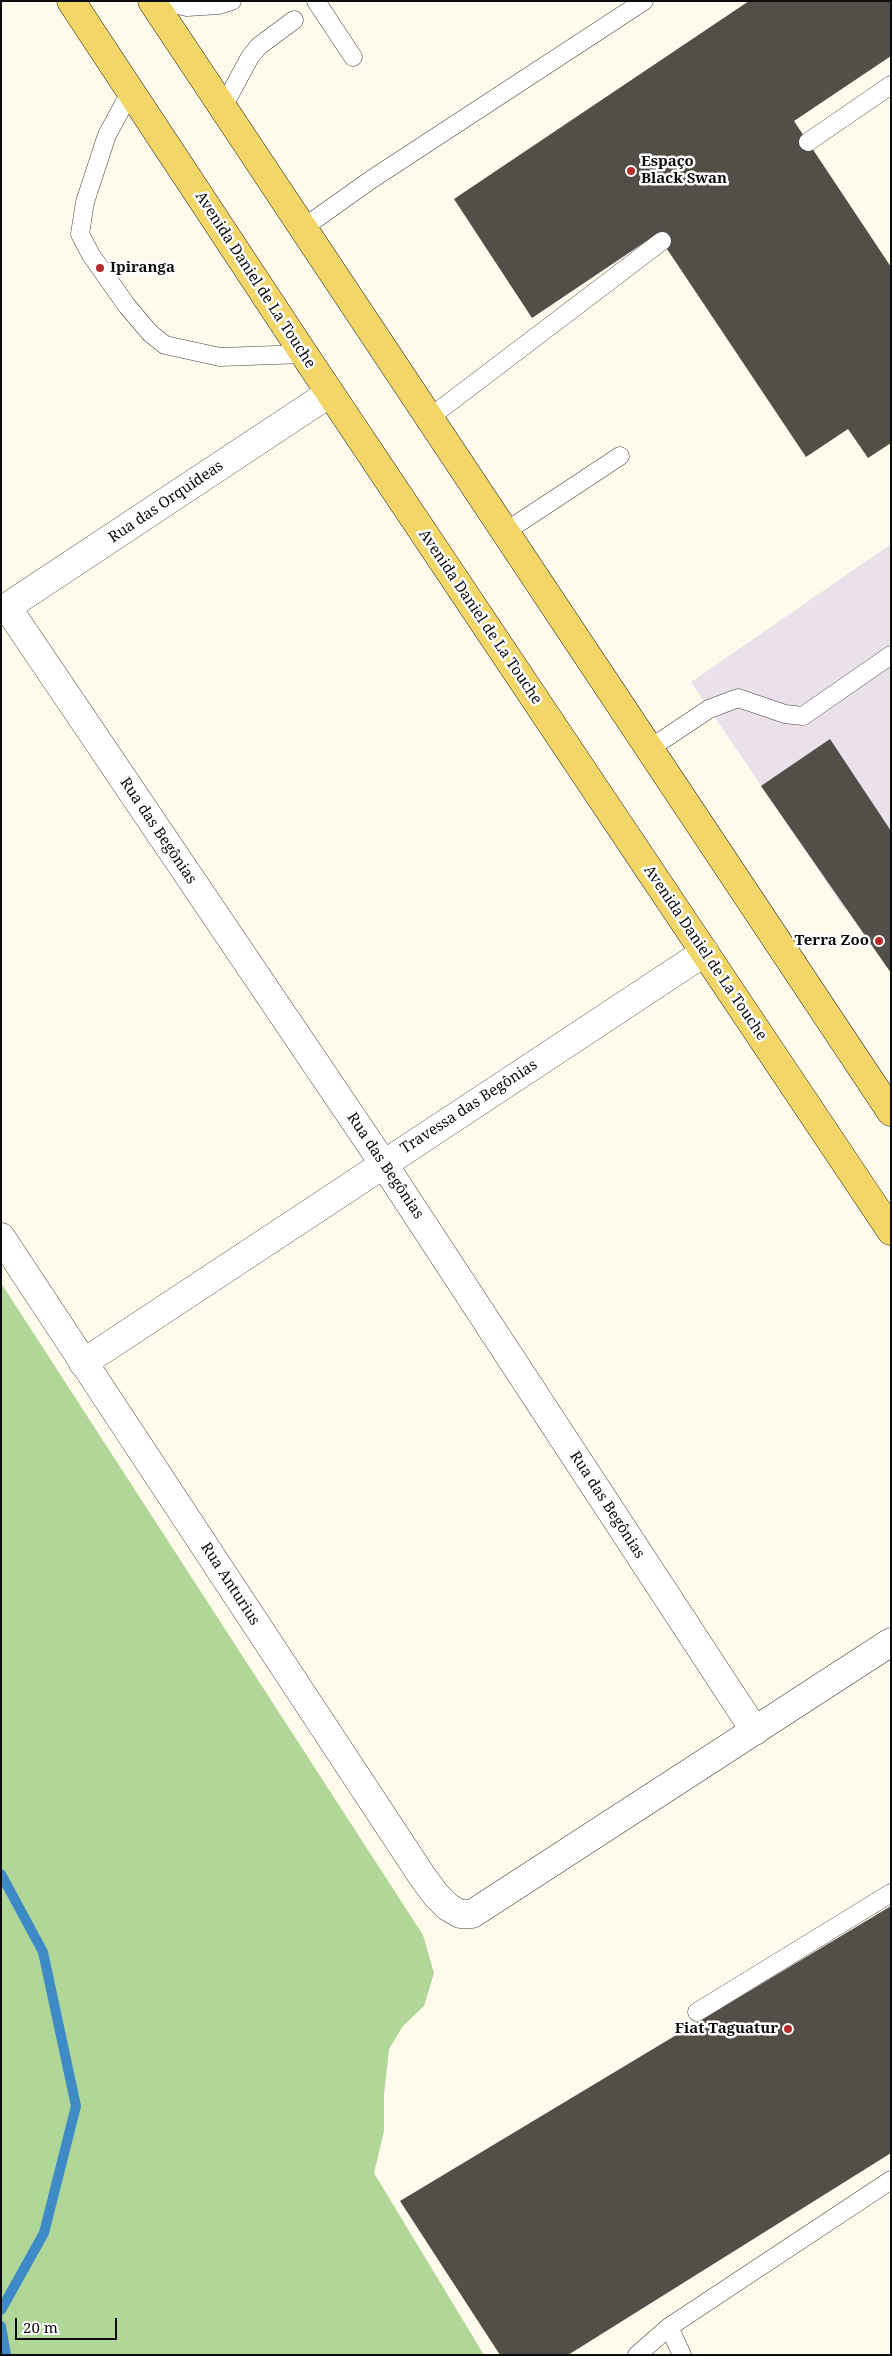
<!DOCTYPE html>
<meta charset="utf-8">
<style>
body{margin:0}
#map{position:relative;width:892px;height:2356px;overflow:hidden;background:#fefbec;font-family:"Noto Serif",serif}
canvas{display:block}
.frame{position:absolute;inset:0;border:2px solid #0c0c0c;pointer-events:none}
.scale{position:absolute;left:15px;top:2318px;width:102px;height:22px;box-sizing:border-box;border:2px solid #0c0c0c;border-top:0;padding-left:6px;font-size:15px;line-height:18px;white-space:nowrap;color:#0c0c0c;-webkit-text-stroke:4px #fff;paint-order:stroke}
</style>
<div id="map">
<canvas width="892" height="2356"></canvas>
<div class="frame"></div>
<div class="scale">20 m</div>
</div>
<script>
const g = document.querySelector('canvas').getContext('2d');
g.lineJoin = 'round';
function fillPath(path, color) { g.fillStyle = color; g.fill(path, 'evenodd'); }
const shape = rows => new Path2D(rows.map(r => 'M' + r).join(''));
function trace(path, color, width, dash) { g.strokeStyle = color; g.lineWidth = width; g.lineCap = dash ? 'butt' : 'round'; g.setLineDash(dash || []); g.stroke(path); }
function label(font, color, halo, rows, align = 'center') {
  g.font = font + ' "Noto Serif",serif'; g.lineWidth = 5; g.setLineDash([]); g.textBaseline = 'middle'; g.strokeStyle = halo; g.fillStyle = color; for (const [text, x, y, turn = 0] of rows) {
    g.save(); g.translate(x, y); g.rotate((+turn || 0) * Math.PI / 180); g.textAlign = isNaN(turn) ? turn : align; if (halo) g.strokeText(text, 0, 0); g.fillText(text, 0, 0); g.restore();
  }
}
const industrial = shape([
 [891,544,891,878,845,910,691,682]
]);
const forest = shape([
 [1,1283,423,1935,434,1973,424,2006,403,2026,389,2049,384,2095,384,2131,374,2173,484,2355,1,2355]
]);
const stream = shape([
 [1,1874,43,1952,76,2106,44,2233,1,2310],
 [1,2326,6,2355]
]);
const building = shape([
 [749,1,891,1,891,56,794,121,891,267,891,443,868,458,848,429,806,457,657,234,532,318,454,199],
 [830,739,891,831,891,973,761,786],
 [891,1906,891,2153,568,2355,500,2355,400,2201]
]);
const service = shape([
 [160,1,187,7,219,5,232,1],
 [316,1,353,57],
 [131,91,107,135,85,202,80,234,91,255,127,306,150,333,165,345,220,357,304,354],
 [223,107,250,57,259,46,294,20],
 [808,142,891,85],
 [303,228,372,179,644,1],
 [429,418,662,241],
 [505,532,620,456],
 [649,749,709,709,738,698,785,714,803,716,891,655],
 [697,2012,891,1893],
 [669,2327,682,2355],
 [637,2355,669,2327,891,2180]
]);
const minor = shape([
 [7,607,383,1163,755,1731],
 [1,611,330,393],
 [1,1237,422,1876,436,1895,448,1907,460,1914,472,1914,891,1642],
 [83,1363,705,952]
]);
const primary = shape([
 [71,1,304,354,891,1231],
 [152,1,891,1112]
]);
const markers = [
 [631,171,5,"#b62b2b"],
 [100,268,5,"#b62b2b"],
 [879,941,5,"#b62b2b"],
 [788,2029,5,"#b62b2b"]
];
const poiNames = [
 ["Espaço",641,162],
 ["Black Swan",641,179],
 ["Ipiranga",110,268],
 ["Terra Zoo",869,941,"right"],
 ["Fiat Taguatur",778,2029,"right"]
];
const streetNames = [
 ["Avenida Daniel de La Touche",255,280,57],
 ["Rua das Orquídeas",166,502,-34],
 ["Avenida Daniel de La Touche",480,617,56],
 ["Rua das Begônias",158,831,56],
 ["Avenida Daniel de La Touche",705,953,56],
 ["Travessa das Begônias",469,1107,-33],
 ["Rua das Begônias",385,1166,56],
 ["Rua das Begônias",607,1505,57],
 ["Rua Anturius",230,1584,57]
];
fillPath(industrial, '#eae1eb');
fillPath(forest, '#b1d798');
trace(stream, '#3e8ac7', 10);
fillPath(building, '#544e49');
trace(service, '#3f3f3f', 19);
trace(minor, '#3f3f3f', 29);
trace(primary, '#1d1d1d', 29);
trace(service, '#fff', 18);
trace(minor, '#fff', 28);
trace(primary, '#f2d768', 28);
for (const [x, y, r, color] of markers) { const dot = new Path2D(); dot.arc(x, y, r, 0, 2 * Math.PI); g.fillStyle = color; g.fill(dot); trace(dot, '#fff', 2); }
label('bold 15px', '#0c0c0c', '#fff', poiNames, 'left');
label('15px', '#0c0c0c', '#fff', streetNames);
</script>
